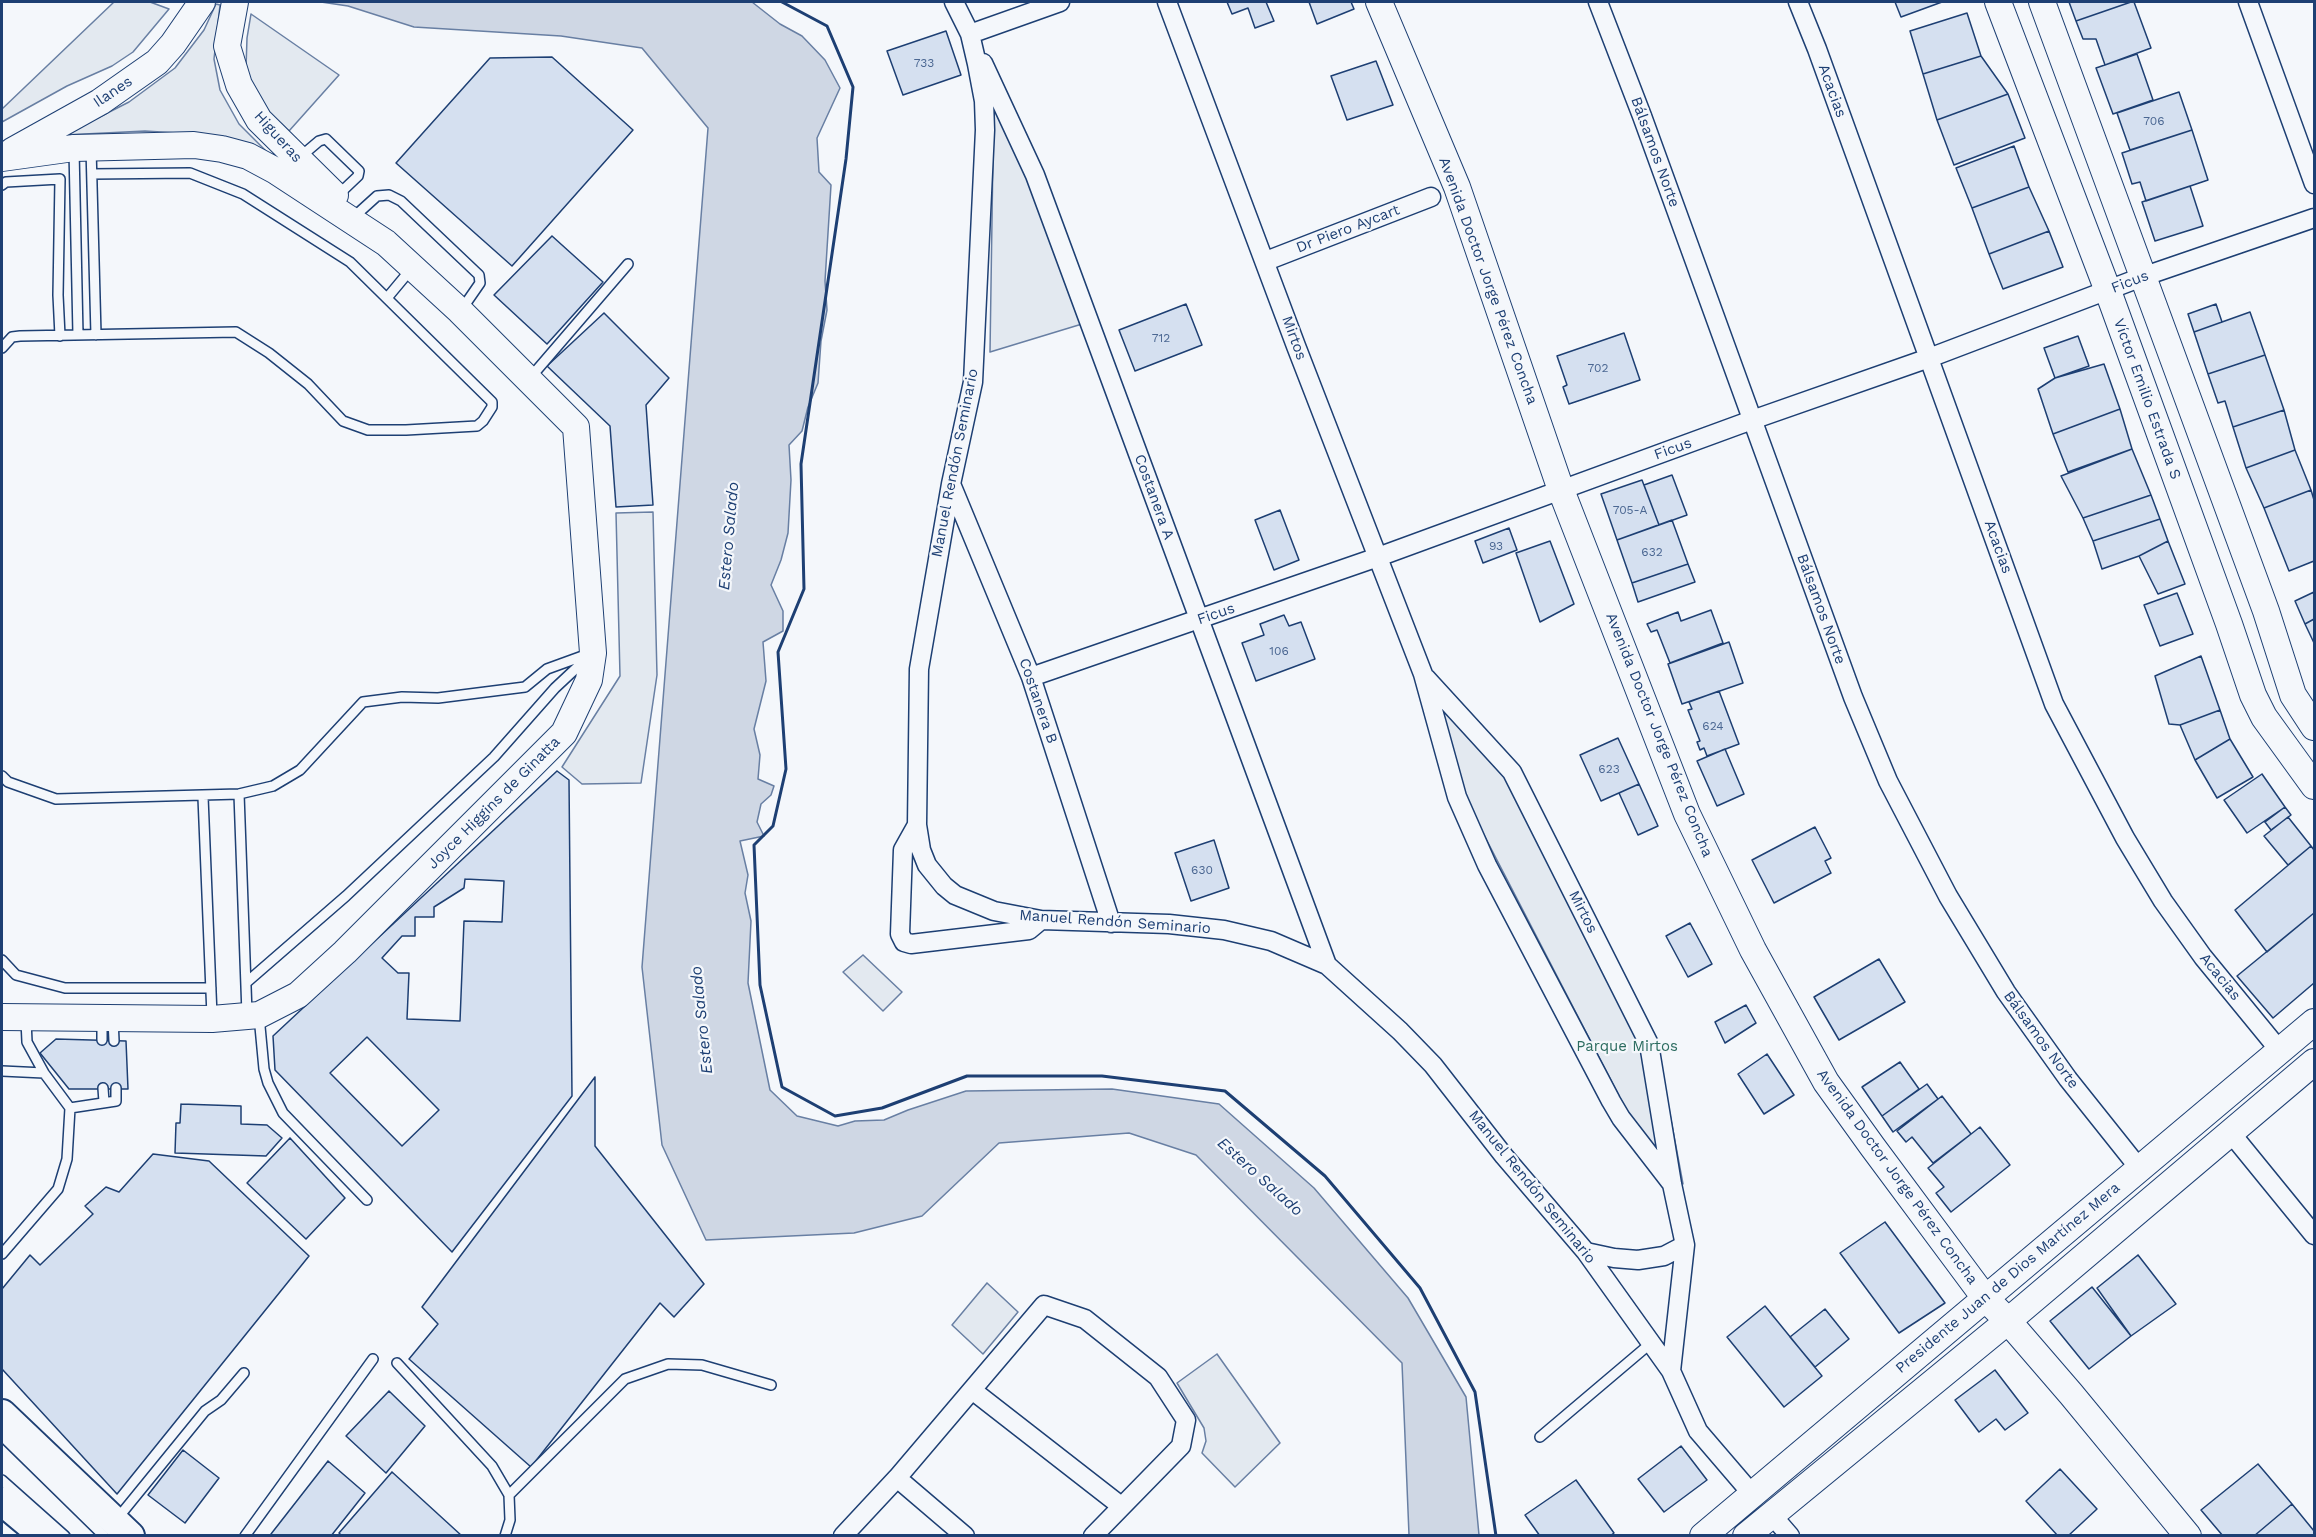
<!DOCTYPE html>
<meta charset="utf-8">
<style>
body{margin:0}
#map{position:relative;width:2316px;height:1537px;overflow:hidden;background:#f4f7fb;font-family:"Work Sans",sans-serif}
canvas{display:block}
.frame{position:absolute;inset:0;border:3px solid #1d3f73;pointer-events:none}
</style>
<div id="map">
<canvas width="2316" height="1537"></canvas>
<div class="frame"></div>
</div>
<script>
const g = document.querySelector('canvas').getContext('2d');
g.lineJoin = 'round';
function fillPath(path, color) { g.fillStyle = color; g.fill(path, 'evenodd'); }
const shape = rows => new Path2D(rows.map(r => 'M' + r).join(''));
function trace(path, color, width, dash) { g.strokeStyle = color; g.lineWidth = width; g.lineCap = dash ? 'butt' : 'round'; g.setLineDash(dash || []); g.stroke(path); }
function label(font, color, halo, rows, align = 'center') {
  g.font = font + ' "Work Sans",sans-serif'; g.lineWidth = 4.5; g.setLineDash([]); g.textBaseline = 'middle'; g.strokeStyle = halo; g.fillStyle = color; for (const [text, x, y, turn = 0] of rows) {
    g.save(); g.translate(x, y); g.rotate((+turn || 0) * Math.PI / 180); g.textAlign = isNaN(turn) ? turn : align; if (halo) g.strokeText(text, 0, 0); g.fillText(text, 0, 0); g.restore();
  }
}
const green = shape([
 [114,2,150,2,169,9,133,52,112,66,67,86,2,122,2,109,114,2],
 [216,4,220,5,214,59,220,90,239,124,268,153,209,135,145,131,64,135,129,102,175,68,204,30,216,4],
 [251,14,339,75,289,131,259,102,246,68,247,38,251,14],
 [994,87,1082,324,990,352,994,87],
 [653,512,657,675,641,783,582,784,562,767,620,676,616,513,653,512],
 [1423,674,1511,772,1656,1040,1683,1184,1645,1146,1468,804,1423,674],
 [863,955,902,992,883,1011,843,972,863,955],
 [987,1283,1018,1312,983,1354,952,1325,987,1283],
 [1217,1354,1280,1443,1235,1487,1202,1453,1206,1441,1204,1428,1177,1383,1217,1354]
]);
const water = shape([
 [321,2,752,2,780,24,802,36,825,60,840,88,817,138,819,172,831,185,825,281,827,310,821,341,818,383,808,407,802,431,789,445,791,480,788,533,781,560,771,585,783,611,783,631,763,642,766,681,754,729,760,755,758,779,774,786,771,795,761,804,757,822,764,836,740,841,748,875,745,893,751,921,748,983,770,1090,797,1116,838,1126,855,1121,884,1120,908,1110,966,1091,1112,1089,1219,1104,1314,1188,1408,1298,1466,1397,1479,1535,1409,1535,1402,1363,1196,1155,1129,1133,999,1143,922,1216,854,1233,706,1240,662,1145,642,967,708,128,642,48,561,36,414,27,348,6,321,2]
]);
const building = shape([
 [1227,2,1266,2,1274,21,1255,28,1248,8,1232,14,1227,2],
 [1309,2,1351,2,1354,9,1317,24,1309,2],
 [1895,2,1942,2,1901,17,1895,2],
 [2069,2,2131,2,2076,21,2069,2],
 [2131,2,2134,2,2151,48,2105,65,2096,39,2083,39,2076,21,2131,2],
 [1967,13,1981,56,1923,74,1910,31,1967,13],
 [946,31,961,75,903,95,887,51,946,31],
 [2137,54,2153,100,2113,114,2096,68,2137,54],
 [1981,56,2008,94,1937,120,1923,74,1981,56],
 [552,57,633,130,512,266,396,163,490,58,552,57],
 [1376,61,1393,105,1347,120,1331,76,1376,61],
 [2179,92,2192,130,2130,150,2117,113,2179,92],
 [2008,94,2025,138,1954,165,1937,120,2008,94],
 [2192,130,2208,180,2146,201,2140,182,2132,184,2122,153,2192,130],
 [2014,146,2029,187,1972,208,1956,168,2014,146],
 [2190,186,2203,226,2155,241,2142,202,2190,186],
 [2029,187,2049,231,1989,254,1972,208,2029,187],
 [2049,231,2063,267,2003,289,1989,254,2049,231],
 [552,236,603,282,547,344,494,295,552,236],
 [1186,304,1202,345,1135,371,1119,330,1186,304],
 [2216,304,2222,322,2194,332,2188,314,2216,304],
 [2250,312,2265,355,2208,374,2194,332,2250,312],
 [604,313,669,378,646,405,653,505,616,507,610,426,547,366,604,313],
 [1624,333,1640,380,1569,404,1563,387,1567,385,1557,356,1624,333],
 [2078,336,2089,366,2055,378,2044,348,2078,336],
 [2265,355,2284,410,2233,427,2225,401,2218,403,2208,374,2265,355],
 [2104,364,2120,409,2053,434,2038,389,2055,378,2104,364],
 [2120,409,2132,449,2068,472,2053,434,2120,409],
 [2284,410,2295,450,2246,468,2233,427,2284,410],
 [2132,449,2151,495,2083,518,2061,476,2132,449],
 [2295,450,2311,490,2264,508,2246,468,2295,450],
 [1672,475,1687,515,1659,525,1644,485,1672,475],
 [1642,480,1659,525,1617,540,1601,494,1642,480],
 [2311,490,2314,500,2314,561,2289,571,2264,508,2311,490],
 [2151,495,2160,519,2093,541,2083,518,2151,495],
 [1280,510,1299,560,1274,570,1255,520,1280,510],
 [2160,519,2168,541,2139,556,2102,569,2093,541,2160,519],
 [1672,520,1688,564,1632,583,1617,540,1672,520],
 [1509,528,1517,550,1483,563,1475,541,1509,528],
 [1550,541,1574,604,1540,622,1516,553,1550,541],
 [2168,541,2185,584,2158,594,2139,556,2168,541],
 [1688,564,1695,582,1638,602,1632,583,1688,564],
 [2314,592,2314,619,2305,624,2295,601,2314,592],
 [2177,593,2193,634,2160,646,2144,605,2177,593],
 [1711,610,1723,643,1670,663,1657,630,1651,632,1647,624,1678,612,1681,621,1711,610],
 [1284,615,1289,626,1301,622,1315,659,1256,681,1242,643,1264,635,1260,624,1284,615],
 [2314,619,2314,643,2305,624,2314,619],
 [1729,642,1743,683,1682,704,1668,664,1729,642],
 [2201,656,2220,710,2180,725,2169,724,2155,676,2201,656],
 [1719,691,1739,744,1707,756,1704,748,1700,750,1697,742,1700,741,1688,710,1692,709,1689,702,1719,691],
 [2220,710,2230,739,2195,760,2180,725,2220,710],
 [1618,738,1639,784,1601,801,1580,755,1618,738],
 [2230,739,2253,777,2217,798,2195,760,2230,739],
 [1725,749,1744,794,1717,806,1697,761,1725,749],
 [557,771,569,780,572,1096,452,1252,275,1070,273,1036,557,771],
 [2262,774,2285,807,2247,833,2224,800,2262,774],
 [1639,784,1658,826,1638,835,1619,793,1639,784],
 [2285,807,2291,815,2271,830,2265,822,2285,807],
 [2288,817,2311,846,2288,865,2264,836,2288,817],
 [1815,827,1831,858,1825,861,1831,873,1774,903,1752,860,1815,827],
 [1214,840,1229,888,1191,901,1175,853,1214,840],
 [2311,846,2314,850,2314,913,2267,952,2235,910,2311,846],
 [465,879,504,881,502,922,464,921,460,1021,407,1019,409,973,398,973,382,958,402,936,415,936,415,917,434,917,434,907,464,888,465,879],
 [2314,913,2314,983,2273,1018,2237,976,2314,913],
 [1690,923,1712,964,1688,977,1666,936,1690,923],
 [1879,959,1905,1002,1839,1040,1814,997,1879,959],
 [1746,1005,1756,1023,1725,1043,1715,1022,1746,1005],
 [367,1037,439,1110,402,1146,330,1073,367,1037],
 [56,1039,126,1041,128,1089,69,1089,40,1053,56,1039],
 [1767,1054,1794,1095,1764,1114,1738,1074,1767,1054],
 [1900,1062,1919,1089,1882,1116,1862,1087,1900,1062],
 [595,1077,595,1146,704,1284,674,1317,660,1303,531,1467,409,1359,438,1324,422,1307,595,1077],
 [1927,1084,1938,1099,1893,1132,1882,1116,1927,1084],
 [1942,1096,1971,1134,1933,1163,1912,1137,1906,1142,1897,1131,1942,1096],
 [181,1104,241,1106,241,1124,267,1125,282,1138,266,1156,175,1153,176,1123,180,1123,181,1104],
 [1980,1127,2010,1165,1951,1212,1936,1193,1944,1187,1928,1168,1980,1127],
 [290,1138,345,1198,306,1239,247,1183,290,1138],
 [153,1154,209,1161,309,1256,117,1494,2,1369,2,1289,30,1255,40,1265,93,1214,85,1206,106,1187,119,1192,153,1154],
 [1885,1222,1945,1303,1899,1333,1840,1253,1885,1222],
 [2138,1255,2176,1304,2131,1336,2097,1288,2138,1255],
 [2092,1287,2131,1336,2089,1369,2050,1321,2092,1287],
 [1765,1306,1822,1376,1784,1407,1727,1337,1765,1306],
 [1825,1309,1849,1339,1815,1367,1790,1337,1825,1309],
 [1995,1370,2028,1413,2005,1430,1996,1419,1979,1432,1955,1400,1995,1370],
 [389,1391,425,1426,386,1473,346,1436,389,1391],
 [1681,1446,1707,1480,1664,1512,1638,1479,1681,1446],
 [183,1450,219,1478,185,1523,148,1495,183,1450],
 [328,1461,365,1493,331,1536,273,1536,271,1534,328,1461],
 [2258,1464,2292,1504,2254,1536,2223,1536,2201,1510,2258,1464],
 [2060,1469,2097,1509,2068,1536,2058,1536,2026,1501,2060,1469],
 [392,1472,462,1536,342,1536,339,1533,392,1472],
 [1576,1480,1614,1533,1610,1536,1540,1536,1525,1515,1576,1480],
 [2292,1504,2314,1531,2314,1536,2254,1536,2292,1504]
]);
const lane = shape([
 [91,148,96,335],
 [74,150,78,335],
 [299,158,319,141,326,139,359,171,358,176,338,195],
 [2,185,6,182,60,179,58,295,60,336],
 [356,215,377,196,389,195,401,201,479,275,480,283,462,309],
 [387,298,412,268],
 [2,348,12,337,20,336,236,332,269,353,308,384,343,421,368,430,406,430,477,426,483,421,492,407,492,402,350,262,243,194,190,173,92,174],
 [530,378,628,264],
 [2,776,8,782,56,799,239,794,273,786,300,770,363,702,402,697,438,698,525,687,547,669,591,653],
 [239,794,247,1014],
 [203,797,212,1016],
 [2,960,16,975,65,988,211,988],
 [247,982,346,896,494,757,555,688,586,659],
 [259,1016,264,1069,268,1083,283,1113,367,1200],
 [102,1019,102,1040],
 [113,1019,114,1041],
 [26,1020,27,1042,44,1073,70,1108,116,1101,116,1088],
 [2,1071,44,1073],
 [103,1088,104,1102],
 [2,1254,58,1189,67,1159,70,1108],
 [397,1363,492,1466,509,1495,510,1520,505,1536],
 [2,1436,104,1536],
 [1540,1437,1651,1343],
 [2,1480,65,1536],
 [509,1495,625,1379,668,1364,702,1365,771,1385],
 [117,1519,205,1411,221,1400,244,1373],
 [245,1536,373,1359]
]);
const street = shape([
 [954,2,970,34,977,64,984,101,985,130,973,382,951,484,919,669,917,825,921,850,927,865,944,886,955,895,994,911,1041,920,1169,924,1224,930,1271,941,1327,965,1400,1031,1433,1065,1504,1156,1586,1252,1671,1371,1698,1431,1752,1494],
 [1167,2,1296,346,1423,674,1457,797,1487,865,1611,1101,1621,1118,1672,1184],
 [1598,2,1642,116,1853,697,1888,781,1948,896,2006,992,2068,1079,2139,1168],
 [1798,2,1817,49,2054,704,2125,838,2163,901,2203,957,2280,1051],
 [2248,2,2314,184],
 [970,34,1060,2],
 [983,63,1035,175,1327,965],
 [1266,261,1431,197],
 [951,484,1031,677,1111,923],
 [1031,677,1378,557,1752,420,1929,358,2142,277,2314,218],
 [1426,678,1512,772,1649,1044,1672,1184,1685,1245,1671,1371],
 [917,825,903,850,900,934,904,942,911,944,1029,930,1041,920],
 [2230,1132,2314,1235],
 [1586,1252,1614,1258,1638,1260,1664,1256,1685,1245],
 [972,1390,1121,1506],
 [897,1478,965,1536],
 [1771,1514,1790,1536],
 [843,1536,897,1478,1044,1305,1085,1319,1158,1377,1186,1420,1181,1446,1093,1536]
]);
const secondary = shape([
 [235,2,227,46,239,85,259,120,335,195],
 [1379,2,1457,187,1561,490,1687,814,1753,950,1826,1082,1872,1146,1985,1298,2008,1321,2071,1394,2188,1536],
 [1998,2,2108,291,2229,624,2253,695,2264,717,2314,786],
 [2042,2,2266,611,2293,695,2314,727],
 [12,151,100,102,157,62,173,44,202,2],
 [2,158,74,148,194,145,222,149,248,156,276,171,386,243,460,311,576,427,593,653,589,680,564,733,345,952,298,995,259,1015,212,1019,2,1017],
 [1703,1536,2314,1022],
 [1746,1536,2008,1321,2314,1062]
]);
const primary = shape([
 [2,1414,130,1536],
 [2,1501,44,1536]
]);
const wall = shape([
 [782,2,827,26,853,87,846,159,801,464,804,589,778,652,786,769,773,826,754,845,760,985,782,1087,835,1116,882,1108,967,1076,1102,1076,1225,1091,1325,1176,1420,1288,1475,1392,1496,1536]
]);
const numberNames = [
 ["733",924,63],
 ["706",2154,121],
 ["712",1161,338],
 ["702",1598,368],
 ["705-A",1630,510],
 ["93",1496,546],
 ["632",1652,552],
 ["106",1279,651],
 ["624",1713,726],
 ["623",1609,769],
 ["630",1202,870]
];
const streetNames = [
 ["Acacias",1832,91,70],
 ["Ilanes",113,92,-34],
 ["Higueras",278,137,48],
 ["Bálsamos Norte",1655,152,70],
 ["Dr Piero Aycart",1348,229,-21],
 ["Avenida Doctor Jorge Pérez Concha",1488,281,70],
 ["Ficus",2130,282,-21],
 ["Mirtos",1294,338,70],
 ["Víctor Emilio Estrada S",2147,399,70],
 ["Ficus",1673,449,-20],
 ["Manuel Rendón Seminario",955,463,-79],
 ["Costanera A",1154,497,70],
 ["Acacias",1998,547,70],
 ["Bálsamos Norte",1821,609,70],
 ["Ficus",1216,614,-19],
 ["Costanera B",1038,701,71],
 ["Avenida Doctor Jorge Pérez Concha",1659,735,68],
 ["Joyce Higgins de Ginatta",494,803,-45],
 ["Mirtos",1583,912,63],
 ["Manuel Rendón Seminario",1115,922,4],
 ["Acacias",2220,977,51],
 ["Bálsamos Norte",2041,1040,54],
 ["Avenida Doctor Jorge Pérez Concha",1897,1177,54],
 ["Manuel Rendón Seminario",1532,1187,51],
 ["Presidente Juan de Dios Martínez Mera",2008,1278,-40]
];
const parkNames = [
 ["Parque Mirtos",1627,1047]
];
const waterNames = [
 ["Estero Salado",729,536,-85],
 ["Estero Salado",702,1020,-96],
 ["Estero Salado",1260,1177,42]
];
fillPath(green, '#e3e9f0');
trace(green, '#687fa3', 1.5);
fillPath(water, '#cfd7e4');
trace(water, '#687fa3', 1.5);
fillPath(building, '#d5e0f0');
trace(building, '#1d3f73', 1.5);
trace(lane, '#1d3f73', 12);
trace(street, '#1d3f73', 21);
trace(secondary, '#1d3f73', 28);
trace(primary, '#1d3f73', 32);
trace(lane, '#f4f7fb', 9);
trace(street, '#f4f7fb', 18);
trace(secondary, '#f4f7fb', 26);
trace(primary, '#f4f7fb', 28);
trace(wall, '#1d3f73', 3);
label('12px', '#4b6792', null, numberNames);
label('15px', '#1d3f73', '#f4f7fb', streetNames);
label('15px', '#2c6c60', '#f4f7fb', parkNames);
label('italic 16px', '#1d3f73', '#f4f7fb', waterNames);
</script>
